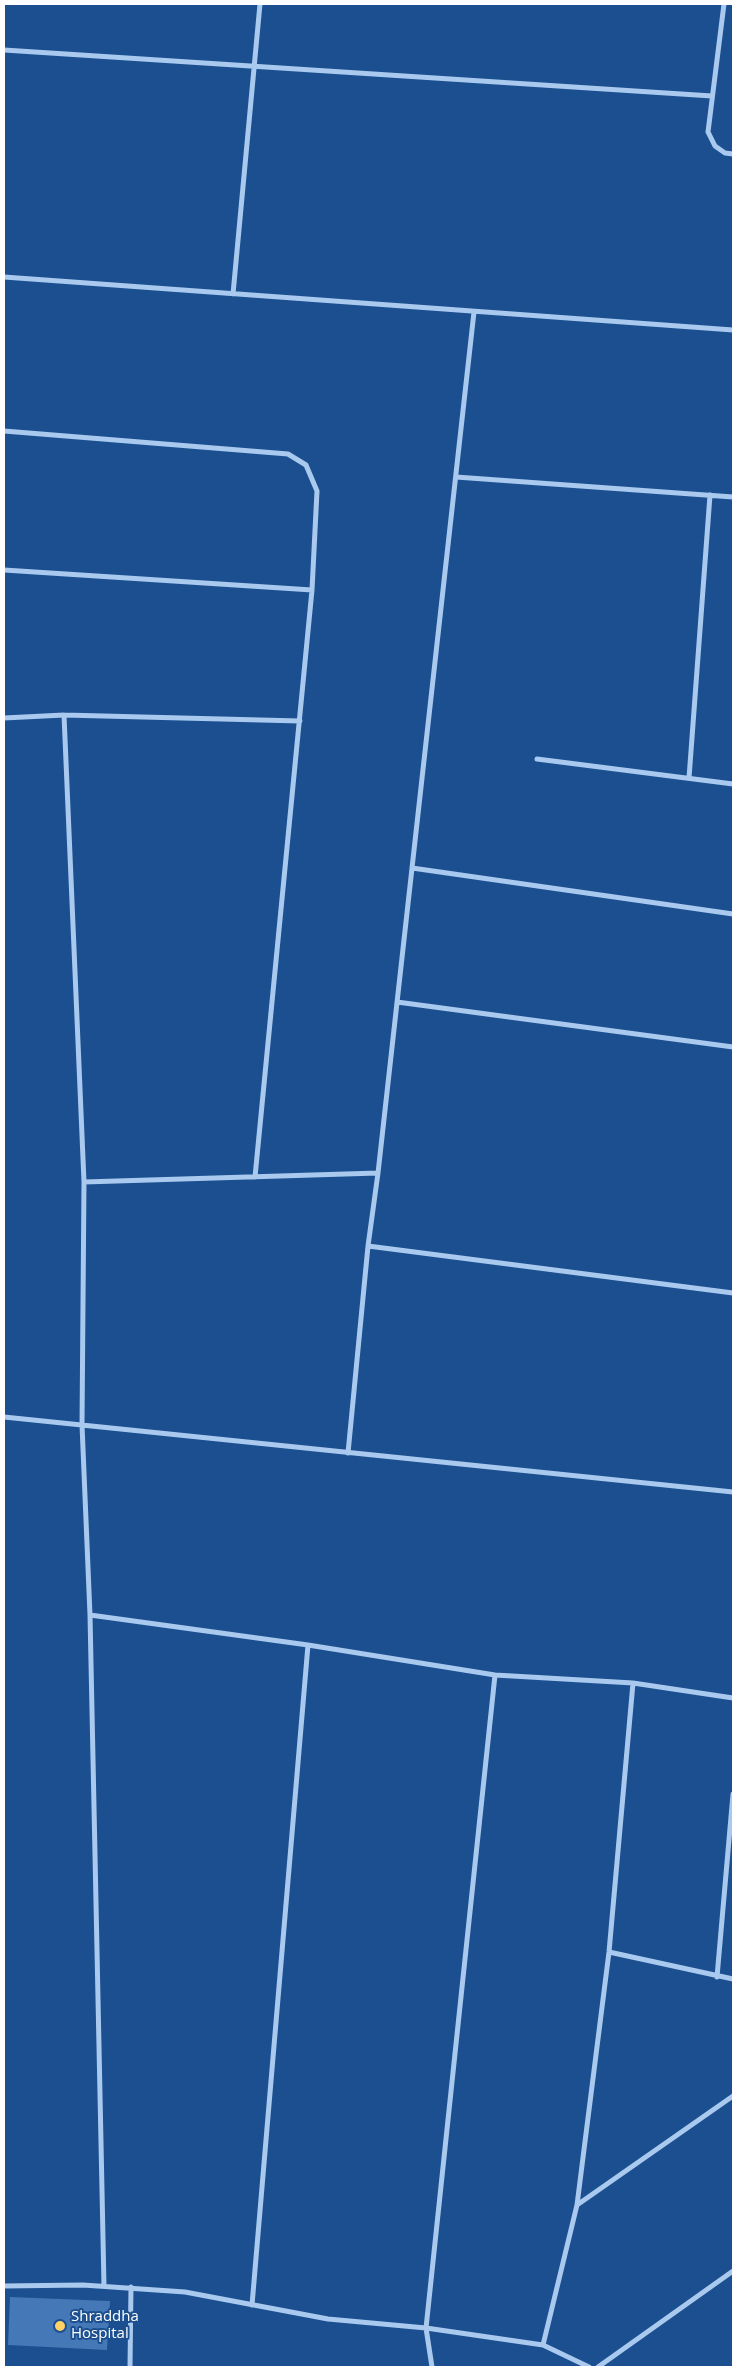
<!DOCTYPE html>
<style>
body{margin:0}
#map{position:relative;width:737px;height:2371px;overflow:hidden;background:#1b4f8f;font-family:"Open Sans",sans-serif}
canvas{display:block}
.frame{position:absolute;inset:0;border:5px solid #fff;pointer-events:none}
</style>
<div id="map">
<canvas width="737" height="2371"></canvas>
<div class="frame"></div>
</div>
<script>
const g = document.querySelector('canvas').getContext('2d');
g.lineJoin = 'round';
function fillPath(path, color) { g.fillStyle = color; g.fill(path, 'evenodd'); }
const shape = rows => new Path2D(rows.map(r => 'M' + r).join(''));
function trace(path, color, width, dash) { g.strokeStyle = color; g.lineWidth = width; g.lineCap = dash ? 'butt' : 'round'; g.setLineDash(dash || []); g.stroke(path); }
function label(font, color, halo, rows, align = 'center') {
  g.font = font + ' "Open Sans",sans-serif'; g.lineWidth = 4; g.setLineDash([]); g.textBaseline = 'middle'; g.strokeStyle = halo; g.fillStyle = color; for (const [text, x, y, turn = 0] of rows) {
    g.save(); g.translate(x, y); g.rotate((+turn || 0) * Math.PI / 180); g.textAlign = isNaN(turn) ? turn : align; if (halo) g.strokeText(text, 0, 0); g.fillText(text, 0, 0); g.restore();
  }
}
const building = shape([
 [10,2297,110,2301,107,2350,8,2345]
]);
const minor = shape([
 [724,4,708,132,715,146,725,153,733,154],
 [4,50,712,96],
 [4,277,733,330],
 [233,294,260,4],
 [4,431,288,454,306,465,317,491,312,590,255,1177],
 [456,477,733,497],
 [4,570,312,590],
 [64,715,84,1182],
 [4,718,64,715,300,721],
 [537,759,733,784],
 [689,778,710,495],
 [412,868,733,914],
 [397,1002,733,1047],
 [378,1173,474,312],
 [368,1246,733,1293],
 [4,1417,733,1492],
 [90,1615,82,1425,84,1182,378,1173,368,1246,348,1453],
 [609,1952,733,1979],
 [717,1977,733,1794],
 [577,2205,733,2096],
 [4,2286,83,2285,185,2292,328,2319,426,2328,543,2345,589,2367],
 [104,2286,90,1615,308,1645,495,1675,633,1683,733,1698],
 [252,2305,308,1645],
 [543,2345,577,2205,609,1952,633,1683],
 [130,2367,131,2287],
 [432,2367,426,2328,495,1675],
 [598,2367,733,2271]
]);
const markers = [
 [60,2326,6,"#ffd166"]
];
const poiNames = [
 ["Shraddha",71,2317],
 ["Hospital",71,2334]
];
fillPath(building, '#4478b7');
trace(minor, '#a9c9ee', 5);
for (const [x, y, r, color] of markers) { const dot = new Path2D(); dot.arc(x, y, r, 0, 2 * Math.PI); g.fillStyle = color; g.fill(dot); trace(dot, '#1b4f8f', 2); }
label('15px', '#fff', '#1b4f8f', poiNames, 'left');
</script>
